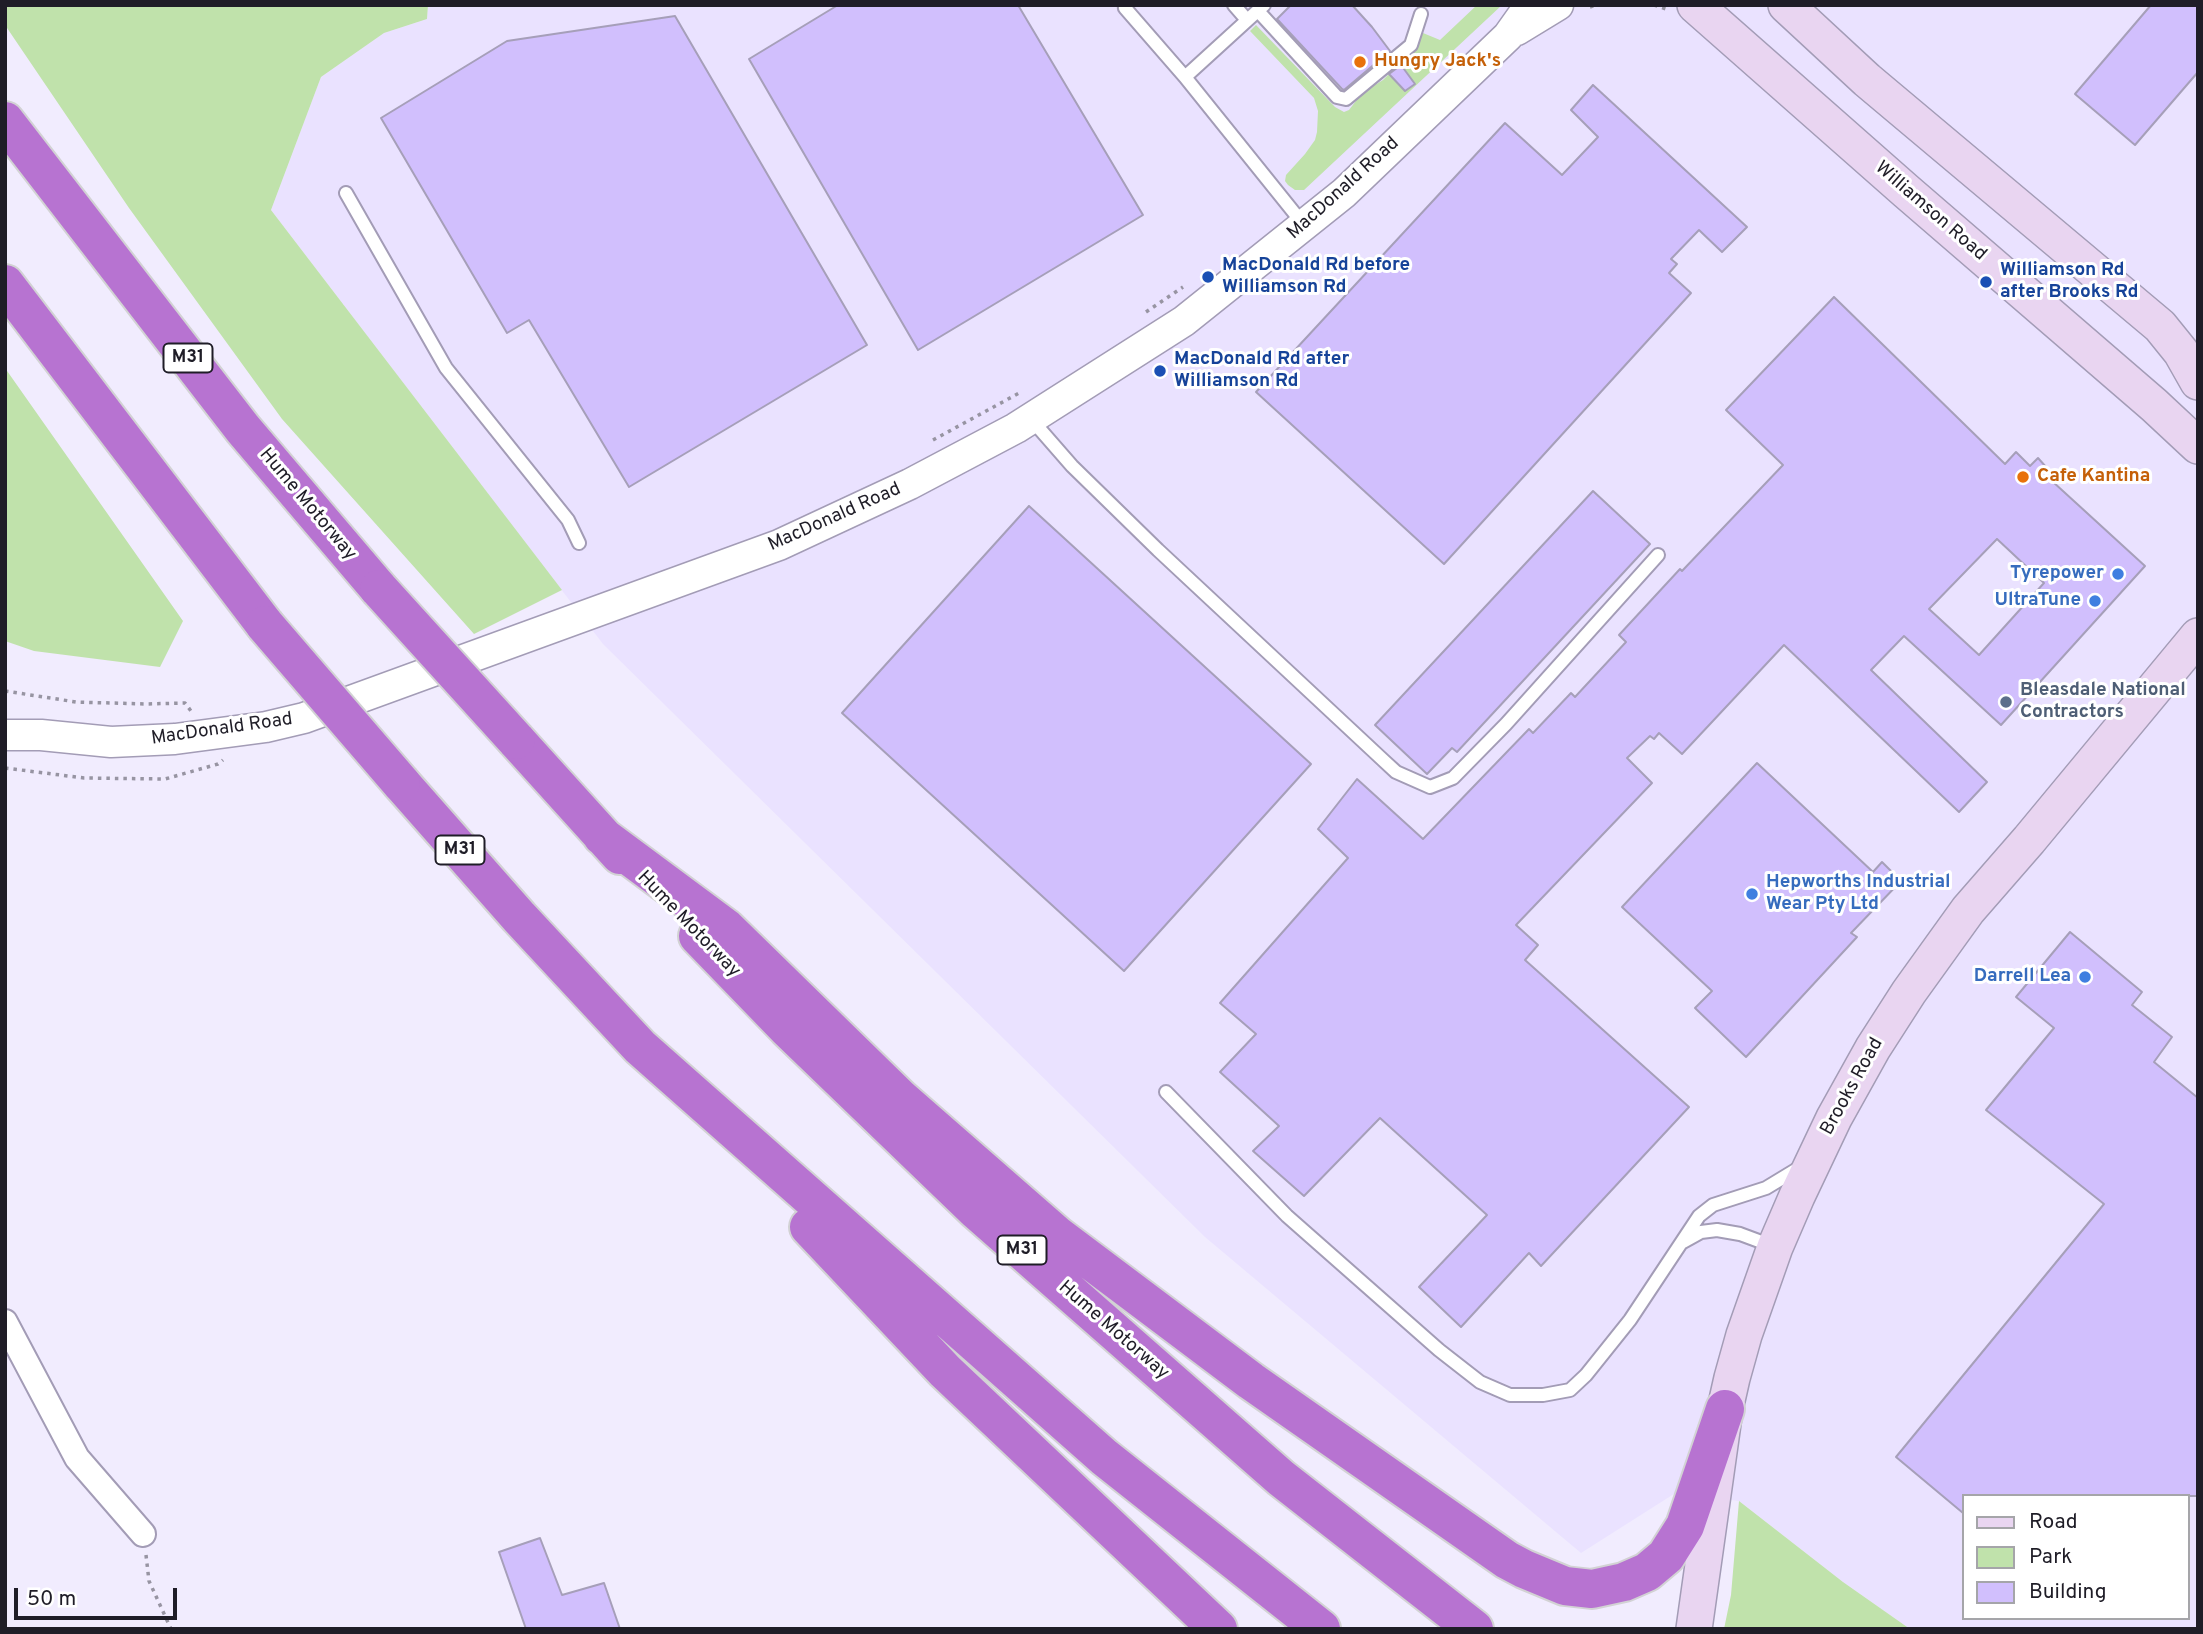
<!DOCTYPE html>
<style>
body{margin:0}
#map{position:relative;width:2203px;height:1634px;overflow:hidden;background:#f1ecfe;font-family:Overpass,sans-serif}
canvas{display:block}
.frame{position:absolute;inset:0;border:7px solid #1f1d27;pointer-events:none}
.legend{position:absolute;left:1962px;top:1494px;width:228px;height:126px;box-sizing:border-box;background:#fff;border:2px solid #a5a5a9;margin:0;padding:9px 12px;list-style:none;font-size:21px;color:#1f1d27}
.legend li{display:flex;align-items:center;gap:14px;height:35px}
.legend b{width:35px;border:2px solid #a5a5a9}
.scale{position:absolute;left:14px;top:1588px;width:163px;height:32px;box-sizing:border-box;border:4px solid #1f1d27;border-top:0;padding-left:9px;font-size:21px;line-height:24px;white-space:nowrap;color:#1f1d27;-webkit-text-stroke:5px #fff;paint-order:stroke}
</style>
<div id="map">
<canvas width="2203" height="1634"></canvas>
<div class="frame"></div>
<ul class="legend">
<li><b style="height:9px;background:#e9d5f1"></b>Road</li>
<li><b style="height:19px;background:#c0e2ab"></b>Park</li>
<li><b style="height:19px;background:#d1bffd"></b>Building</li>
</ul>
<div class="scale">50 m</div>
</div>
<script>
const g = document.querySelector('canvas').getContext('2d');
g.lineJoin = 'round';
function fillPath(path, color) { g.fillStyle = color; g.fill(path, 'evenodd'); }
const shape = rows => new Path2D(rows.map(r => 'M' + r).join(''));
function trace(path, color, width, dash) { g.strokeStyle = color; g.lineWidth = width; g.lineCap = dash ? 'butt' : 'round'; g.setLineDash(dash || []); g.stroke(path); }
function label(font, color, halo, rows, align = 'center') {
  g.font = font + ' Overpass,sans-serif'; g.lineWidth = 6; g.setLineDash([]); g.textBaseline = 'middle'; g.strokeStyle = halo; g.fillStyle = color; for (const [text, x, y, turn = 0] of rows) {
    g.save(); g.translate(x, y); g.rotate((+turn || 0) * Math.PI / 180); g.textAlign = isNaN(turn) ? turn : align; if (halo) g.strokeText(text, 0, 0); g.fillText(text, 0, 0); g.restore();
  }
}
const built = shape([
 [428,5,2198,5,2198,1629,1910,1629,1843,1582,1739,1501,1677,1492,1581,1553,1205,1237,603,644,271,210,321,77,384,33,427,19],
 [1963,1496,2187,1496,2187,1618,1963,1618]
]);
const green = shape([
 [5,5,428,5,427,19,384,33,321,77,271,210,562,590,474,634,282,419,129,208,5,25],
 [1477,5,1502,5,1304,190,1295,190,1288,185,1285,181,1286,175,1305,154,1315,140,1317,132,1318,111,1314,98,1250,31,1256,25,1335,107,1344,112,1349,110,1362,93,1383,80,1417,46,1423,33,1440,40],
 [5,368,183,621,160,667,34,651,5,641],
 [1739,1501,1843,1582,1910,1629,1724,1629,1731,1595]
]);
const building = shape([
 [838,5,1018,5,1143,215,918,350,749,59,838,5],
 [1291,5,1352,5,1372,27,1390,51,1344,90,1342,89,1277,19,1291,5],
 [2151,5,2198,5,2198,72,2135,145,2075,94,2151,5],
 [675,16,867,345,629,487,529,320,507,333,381,118,507,41,675,16],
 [1401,65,1415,84,1405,91,1389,74,1401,65],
 [1593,85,1747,227,1722,252,1699,230,1671,259,1677,264,1669,273,1691,293,1444,564,1256,392,1505,123,1562,175,1598,137,1571,110,1593,85],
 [1834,297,2005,464,2016,452,2030,466,2038,458,2055,477,2052,481,2145,566,2001,725,1904,636,1871,670,1987,782,1959,812,1784,645,1682,754,1659,733,1654,739,1650,736,1627,758,1652,783,1516,925,1538,945,1525,960,1689,1107,1541,1266,1529,1253,1461,1327,1419,1287,1487,1215,1380,1118,1304,1196,1253,1151,1279,1126,1220,1072,1256,1034,1220,1003,1348,858,1318,829,1357,779,1423,839,1529,729,1533,733,1571,693,1575,697,1626,642,1619,635,1680,569,1682,571,1783,465,1726,410,1834,297],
 [1997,539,2044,583,1979,655,1929,609,1997,539],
 [1593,491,1650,544,1457,752,1452,748,1427,774,1375,725,1593,491],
 [1029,506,1311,764,1124,971,842,713,1029,506],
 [1757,763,1873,872,1882,862,1901,881,1851,933,1857,937,1746,1057,1695,1008,1712,991,1622,907,1757,763],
 [2070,932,2142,992,2132,1005,2172,1037,2154,1062,2198,1098,2198,1496,1963,1496,1963,1513,1896,1457,2104,1204,1986,1110,2054,1028,2016,997,2070,932],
 [540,1538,562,1595,604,1583,620,1629,526,1629,499,1552,540,1538]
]);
const path = shape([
 [1654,5,1669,10],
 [1590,7,1596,5],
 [1146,312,1183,287],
 [933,440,1021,392],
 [5,691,76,702,145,704,185,703,191,711],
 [5,768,84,778,165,779,218,764,223,760],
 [146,1555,149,1581,171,1629]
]);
const service = shape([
 [1127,5,1125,8,1185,77],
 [1234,5,1247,20],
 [1264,5,1185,77,1304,225],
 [1258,11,1337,97,1346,99,1411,45,1421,14],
 [346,193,446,368,568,520,579,543],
 [1031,419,1072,466,1158,550,1383,760,1396,772,1430,787,1453,778,1506,724,1658,555],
 [1166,1092,1287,1216,1439,1350,1480,1382,1510,1395,1543,1395,1570,1390,1586,1375,1630,1320,1699,1216,1713,1205,1766,1188,1799,1168],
 [1683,1242,1701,1232,1717,1230,1740,1234,1775,1247]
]);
const minor = shape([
 [5,1322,77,1458,143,1534]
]);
const tertiary = shape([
 [1517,30,1558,5],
 [5,735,41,735,111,742,175,739,266,727,304,718,779,545,910,484,1016,428,1184,321,1344,193,1508,36,1530,5]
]);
const secondary = shape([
 [1695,5,1906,191,2154,405,2198,446],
 [1786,5,1867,80,2160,326,2181,352,2198,382],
 [1694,1629,1725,1409,1732,1378,1744,1335,1775,1247,1797,1196,1834,1118,1873,1048,1909,992,1968,910,2029,840,2198,636]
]);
const motorway = shape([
 [5,121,243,429,379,589],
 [5,284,265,625],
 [516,740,620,855],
 [401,783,519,917,640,1047,1104,1457,1321,1629],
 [602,836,726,928,900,1098,1058,1236,1251,1381,1507,1560,1524,1569,1565,1586,1592,1589,1624,1582,1647,1572,1666,1556,1685,1526,1725,1409],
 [698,936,787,1028,977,1211,1281,1478,1474,1629],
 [809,1227,945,1371,1218,1629]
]);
const motorwayBridge = shape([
 [379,589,516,740],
 [265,625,401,783]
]);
const markers = [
 [1360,62,7,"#e8710a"],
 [1208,277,7,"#1a4fb4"],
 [1986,282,7,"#1a4fb4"],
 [1160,371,7,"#1a4fb4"],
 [2023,477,7,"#e8710a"],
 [2118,574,7,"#3f7fe0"],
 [2095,601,7,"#3f7fe0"],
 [2006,702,7,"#5c6f8a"],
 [1752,894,7,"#3f7fe0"],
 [2085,977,7,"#3f7fe0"]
];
const shields = [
 [188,358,49],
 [460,850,49],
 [1022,1250,49]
];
const shieldNames = [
 ["M31",188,358],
 ["M31",460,850],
 ["M31",1022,1250]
];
const foodNames = [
 ["Hungry Jack's",1374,62],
 ["Cafe Kantina",2037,477]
];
const streetNames = [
 ["MacDonald Road",1344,189,-42],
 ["Williamson Road",1930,212,41],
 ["Hume Motorway",307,505,50],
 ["MacDonald Road",835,518,-24],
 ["MacDonald Road",222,730,-8],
 ["Hume Motorway",688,925,46],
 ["Brooks Road",1853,1087,-61],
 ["Hume Motorway",1113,1331,41]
];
const transitNames = [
 ["MacDonald Rd before",1222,266],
 ["Williamson Rd",1222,288],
 ["Williamson Rd",2000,271],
 ["after Brooks Rd",2000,293],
 ["MacDonald Rd after",1174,360],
 ["Williamson Rd",1174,382]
];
const shopNames = [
 ["Tyrepower",2104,574],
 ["UltraTune",2081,601],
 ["Hepworths Industrial",1766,883,"left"],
 ["Wear Pty Ltd",1766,905,"left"],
 ["Darrell Lea",2071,977]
];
const serviceNames = [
 ["Bleasdale National",2020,691],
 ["Contractors",2020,713]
];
fillPath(built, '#eae2ff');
fillPath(green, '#c0e2ab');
fillPath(building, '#d1bffd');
trace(building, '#a69fb9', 2);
trace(service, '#a39cb6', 16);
trace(minor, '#a39cb6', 28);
trace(tertiary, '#a39cb6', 33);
trace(secondary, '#a39cb6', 38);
trace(motorway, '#d2d2d4', 42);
trace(path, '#9794a2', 3.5, [3.5, 5]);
trace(service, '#fff', 12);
trace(minor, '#fff', 24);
trace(tertiary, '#fff', 30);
trace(secondary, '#e9d5f1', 35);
trace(motorway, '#b773d1', 38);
trace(motorwayBridge, '#d2d2d4', 42, []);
trace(motorwayBridge, '#b773d1', 38);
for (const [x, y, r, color] of markers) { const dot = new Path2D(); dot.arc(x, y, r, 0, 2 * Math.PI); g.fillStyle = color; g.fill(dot); trace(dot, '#fff', 2.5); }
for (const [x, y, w] of shields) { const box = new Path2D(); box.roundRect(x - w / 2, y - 14.5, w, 29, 5); g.fillStyle = '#fff'; g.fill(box); trace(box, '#1f1d27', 2); }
label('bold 18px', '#1f1d27', null, shieldNames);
label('bold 19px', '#c56008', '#fff', foodNames, 'left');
label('19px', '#1f1d27', '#fff', streetNames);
label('bold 19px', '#164399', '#fff', transitNames, 'left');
label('bold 19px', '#366cbe', '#fff', shopNames, 'right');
label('bold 19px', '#4e5e75', '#fff', serviceNames, 'left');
</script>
